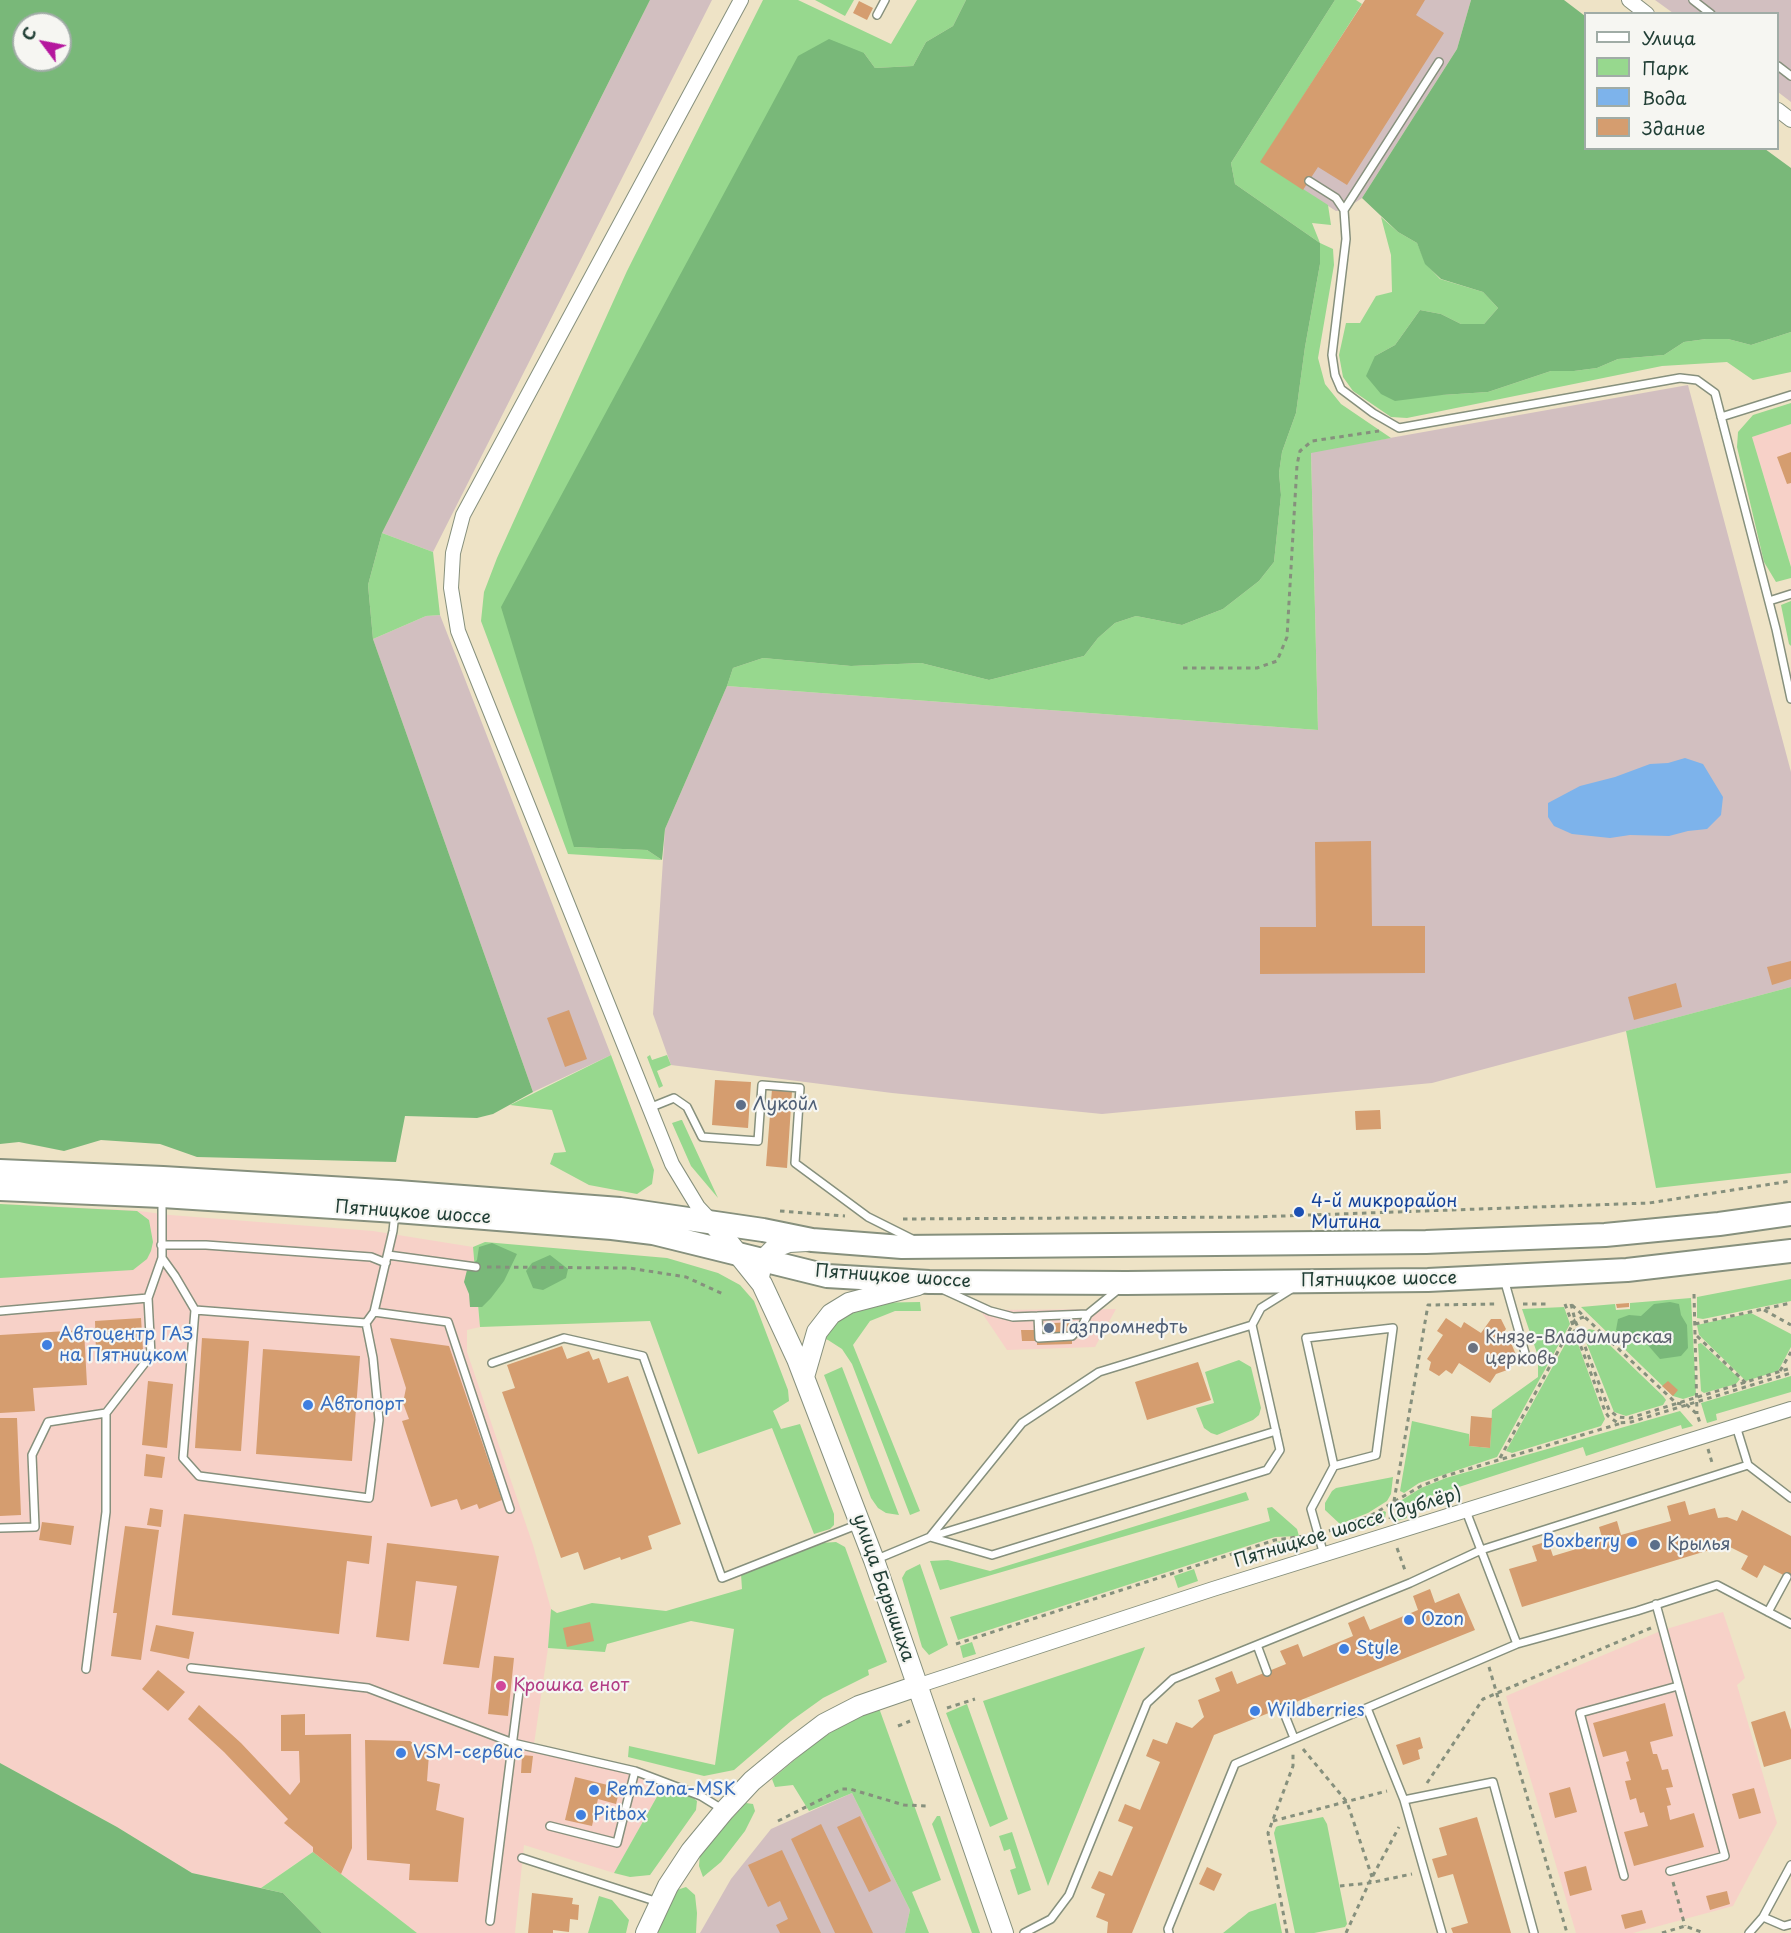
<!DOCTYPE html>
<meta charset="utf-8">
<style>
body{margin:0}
#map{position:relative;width:1791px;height:1933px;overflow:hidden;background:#eee3c6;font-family:"Playpen Sans",sans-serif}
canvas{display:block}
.legend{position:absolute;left:1584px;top:12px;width:195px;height:138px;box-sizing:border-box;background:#f6f6f2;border:2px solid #a0aca6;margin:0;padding:8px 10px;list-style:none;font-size:18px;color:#1f3d34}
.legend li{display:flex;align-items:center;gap:12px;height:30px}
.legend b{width:30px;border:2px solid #a0aca6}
.north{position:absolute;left:12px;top:12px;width:60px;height:60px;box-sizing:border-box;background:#f6f6f2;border:2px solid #a0aca6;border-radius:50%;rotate:302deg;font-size:16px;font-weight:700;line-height:24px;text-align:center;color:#1f3d34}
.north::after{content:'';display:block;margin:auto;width:21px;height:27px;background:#b5179e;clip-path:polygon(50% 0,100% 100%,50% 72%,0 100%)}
</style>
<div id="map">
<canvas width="1791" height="1933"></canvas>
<ul class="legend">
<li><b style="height:8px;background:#fff"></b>Улица</li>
<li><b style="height:16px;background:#97d88e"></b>Парк</li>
<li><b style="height:16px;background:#7db3eb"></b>Вода</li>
<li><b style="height:16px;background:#d59d6f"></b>Здание</li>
</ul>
<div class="north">С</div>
</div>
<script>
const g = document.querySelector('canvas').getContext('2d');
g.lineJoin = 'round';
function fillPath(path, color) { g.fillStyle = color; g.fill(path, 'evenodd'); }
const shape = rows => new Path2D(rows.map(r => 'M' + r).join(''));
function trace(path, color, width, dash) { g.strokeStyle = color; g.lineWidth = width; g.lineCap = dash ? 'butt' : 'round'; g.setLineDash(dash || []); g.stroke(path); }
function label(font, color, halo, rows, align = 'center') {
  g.font = font + ' "Playpen Sans",sans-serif'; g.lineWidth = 4.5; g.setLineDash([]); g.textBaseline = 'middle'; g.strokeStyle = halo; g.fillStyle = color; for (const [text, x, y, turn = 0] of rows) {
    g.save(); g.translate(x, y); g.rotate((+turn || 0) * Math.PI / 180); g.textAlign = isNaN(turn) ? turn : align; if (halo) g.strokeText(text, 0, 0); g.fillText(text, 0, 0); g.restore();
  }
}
const built = shape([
 [1791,424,1791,566,1752,437],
 [0,1204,131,1210,170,1215,373,1231,473,1247,480,1327,467,1330,467,1352,533,1545,551,1609,548,1648,533,1751,629,1774,663,1786,614,1873,524,1845,515,1933,417,1933,341,1874,298,1862,261,1888,192,1873,117,1827,0,1763],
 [1116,1309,1095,1347,1007,1350,980,1310],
 [1723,1612,1745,1678,1737,1685,1777,1823,1733,1906,1633,1933,1576,1933,1506,1696,1663,1630]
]);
const industrial = shape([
 [650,0,712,0,433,552,382,533],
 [1365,0,1471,0,1457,49,1362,198,1344,210,1336,211,1260,162],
 [1655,0,1791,0,1791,102,1778,92,1778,14,1673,13],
 [1688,385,1791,772,1791,987,1432,1083,1102,1114,892,1093,671,1065,653,1014,665,829,727,686,1318,730,1311,452],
 [440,615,611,1055,533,1092,373,639,426,616],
 [852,1793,910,1910,905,1933,700,1933,731,1879,771,1829]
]);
const green = shape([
 [763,0,798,0,891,44,917,0,966,0,953,26,926,42,913,66,875,68,864,53,574,847,647,850,662,860,568,854,481,621,484,592,497,558,627,271],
 [815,0,854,0,845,16],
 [1335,0,1356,0,1362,4,1261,162,1328,205,1331,225,1312,223,1320,243,1333,249,1334,265,1318,358,1325,384,1341,404,1391,438,1311,453,1318,730,727,686,733,668,763,658,851,666,921,663,989,680,1084,656,1098,638,1115,623,1136,616,1182,625,1223,609,1259,581,1274,562,1281,495,1279,473,1282,452,1296,413,1305,347,1320,264,1320,243,1235,184,1231,163],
 [1381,217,1398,232,1417,243,1426,264,1440,279,1483,292,1498,308,1484,324,1461,324,1441,314,1420,310,1395,345,1375,356,1442,395,1488,392,1551,371,1574,371,1597,368,1618,359,1664,355,1684,342,1706,339,1728,339,1751,345,1791,332,1791,372,1753,380,1727,362,1662,366,1407,418,1391,417,1353,391,1343,377,1339,355,1346,323,1360,323,1376,296,1392,292,1391,255],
 [1791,403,1791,424,1752,437,1791,567,1791,578,1776,582,1764,562,1737,447,1738,432,1753,415],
 [382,533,433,552,440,615,426,616,373,639,368,585],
 [1791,601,1791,646,1789,644,1781,605],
 [1791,987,1791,1173,1656,1188,1626,1031],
 [611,1055,654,1170,652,1184,637,1194,589,1185,550,1164,554,1153,566,1152,552,1110,510,1105],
 [650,1055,652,1060,667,1055,671,1065,657,1071,663,1086,659,1088,647,1057],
 [681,1120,682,1120,718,1198,691,1166,672,1123],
 [0,1204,137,1211,149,1220,153,1242,151,1251,147,1259,133,1270,0,1278],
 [485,1242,667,1258,718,1273,740,1285,754,1301,788,1390,789,1401,773,1411,781,1429,800,1424,834,1514,834,1525,830,1529,814,1534,772,1428,698,1454,650,1321,480,1327,473,1247],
 [1791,1279,1791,1301,1703,1319,1697,1318,1697,1297],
 [1691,1298,1696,1395,1683,1399,1673,1396,1581,1307,1615,1304,1616,1310,1630,1309,1630,1303],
 [920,1302,921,1311,895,1311,870,1321,853,1345,920,1511,910,1515,852,1364,842,1349,828,1340,820,1337,825,1328,865,1303],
 [1564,1307,1570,1324,1497,1457,1419,1483,1404,1493,1400,1491,1412,1421,1469,1434,1469,1446,1490,1448,1492,1410,1538,1377,1538,1356,1522,1309],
 [1751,1313,1791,1334,1791,1347,1778,1371,1746,1381,1699,1335,1697,1325],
 [1589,1329,1594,1330,1663,1396,1666,1400,1663,1405,1626,1416,1614,1412,1584,1337,1585,1332],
 [1573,1330,1605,1419,1601,1426,1512,1453,1506,1451],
 [1701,1343,1740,1379,1736,1384,1704,1393,1701,1391,1698,1344],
 [1239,1360,1251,1367,1261,1408,1259,1415,1253,1420,1217,1435,1211,1433,1204,1428,1196,1408,1214,1403,1205,1372],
 [842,1367,899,1515,886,1513,878,1508,871,1498,824,1375],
 [1791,1376,1791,1392,1716,1414,1717,1420,1707,1423,1701,1403],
 [1680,1411,1693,1426,1682,1429,1681,1425,1586,1456,1583,1447,1403,1505,1407,1518,1394,1522,1397,1503,1421,1488,1446,1478],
 [1393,1477,1391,1494,1387,1501,1368,1513,1340,1524,1325,1510,1325,1503,1332,1491,1336,1488],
 [1246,1492,1249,1500,940,1590,930,1561,948,1560,990,1571],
 [1272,1507,1297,1529,1299,1536,1275,1537,958,1640,950,1617,1270,1521,1267,1508],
 [1384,1511,1386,1512,1384,1524,1355,1531,1347,1528,1371,1519],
 [1289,1540,1299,1540,1293,1549,1280,1554,1276,1542],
 [836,1542,845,1547,887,1662,868,1670,869,1675,823,1698,791,1721,734,1770,704,1776,628,1757,629,1746,715,1765,734,1629,691,1621,607,1644,605,1652,548,1648,551,1609,557,1613,592,1603,666,1611,742,1589,741,1574,820,1543],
 [920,1564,948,1645,929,1655,922,1647,902,1578,906,1571],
 [1194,1569,1198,1581,1178,1588,1174,1576],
 [972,1642,976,1654,963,1658,960,1646],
 [1145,1647,1048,1886,983,1701],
 [967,1704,1008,1819,990,1827,946,1713],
 [879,1708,941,1880,912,1892,929,1933,905,1933,910,1910,852,1793,809,1811,793,1785,775,1787,772,1779,817,1741,848,1722],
 [663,1786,691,1796,697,1801,696,1810,650,1875,630,1877,614,1873],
 [746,1803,753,1804,755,1811,745,1831,721,1862,703,1877,699,1866,700,1853],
 [937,1816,940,1816,980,1933,972,1933,932,1824],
 [1323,1817,1327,1824,1347,1924,1345,1927,1314,1933,1295,1933,1274,1833,1276,1827,1278,1826],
 [1012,1832,1031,1890,1018,1895,1010,1870,1016,1868,1010,1849,1004,1851,999,1836],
 [313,1852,341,1874,417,1933,322,1933,283,1893,261,1888],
 [686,1887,695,1895,697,1913,696,1933,656,1933,674,1891],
 [599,1896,612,1900,629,1920,626,1933,588,1933],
 [1276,1903,1282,1933,1223,1933,1249,1912]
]);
const forest = shape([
 [0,0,650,0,382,533,368,585,373,639,533,1092,493,1114,477,1118,405,1116,396,1162,197,1157,160,1144,101,1140,64,1151,19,1142,0,1144],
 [24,24,60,24,60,60,24,60],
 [966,0,1335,0,1231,163,1235,184,1320,243,1320,264,1305,347,1296,413,1282,452,1279,473,1281,495,1274,562,1259,581,1223,609,1182,625,1136,616,1115,623,1098,638,1084,656,989,680,921,663,851,666,763,658,733,668,727,686,665,829,662,860,647,850,574,847,501,607,798,56,829,39,864,53,875,68,913,66,926,42,953,26],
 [1471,0,1564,0,1585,16,1586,148,1765,149,1791,168,1791,332,1751,345,1728,339,1706,339,1684,342,1664,355,1618,359,1597,368,1574,371,1551,371,1488,392,1442,395,1395,401,1381,394,1366,376,1375,356,1395,345,1420,310,1441,314,1461,324,1484,324,1498,308,1483,292,1441,279,1425,264,1417,243,1398,232,1362,198,1457,49],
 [492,1243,517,1254,504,1281,491,1298,482,1307,470,1307,469,1294,464,1282,467,1270,477,1260,479,1247],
 [550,1255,568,1269,566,1278,543,1290,533,1288,526,1271,532,1263],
 [1670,1302,1679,1304,1681,1315,1687,1325,1688,1348,1681,1356,1660,1359,1646,1343,1625,1336,1616,1330,1618,1319,1629,1315,1641,1316,1654,1304],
 [0,1763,117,1827,192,1873,283,1893,322,1933,0,1933]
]);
const water = shape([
 [1685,758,1703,764,1723,797,1721,815,1707,829,1688,831,1669,836,1630,835,1610,838,1572,834,1554,826,1548,817,1548,803,1580,786,1615,777,1650,764,1668,763]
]);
const building = shape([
 [1365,0,1425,0,1416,15,1444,33,1347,185,1318,167,1303,190,1260,162],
 [859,1,873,8,867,20,853,13],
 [1791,452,1791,483,1787,484,1777,457],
 [1371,841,1372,926,1425,926,1425,973,1260,974,1260,927,1316,927,1315,842],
 [1791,961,1791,979,1772,985,1767,967],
 [1676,983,1682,1007,1634,1020,1628,997],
 [569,1010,587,1059,565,1067,547,1018],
 [715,1080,751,1082,748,1128,712,1125],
 [772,1089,792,1091,787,1168,766,1166],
 [1380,1110,1381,1129,1356,1130,1355,1111],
 [1629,1303,1629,1307,1617,1308,1616,1304],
 [141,1318,143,1350,96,1352,95,1321],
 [1446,1318,1461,1328,1464,1322,1481,1333,1491,1319,1501,1319,1506,1329,1501,1336,1506,1339,1508,1336,1517,1357,1510,1369,1496,1374,1490,1383,1459,1363,1452,1374,1446,1370,1439,1376,1429,1370,1431,1362,1427,1359,1443,1335,1437,1331],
 [1072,1322,1072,1344,1037,1345,1037,1341,1022,1341,1021,1330,1036,1330,1036,1324],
 [84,1330,87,1385,33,1388,35,1411,0,1413,0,1335],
 [202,1338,249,1341,241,1451,195,1448],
 [390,1338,449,1346,502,1500,479,1509,477,1504,461,1510,457,1499,431,1507,402,1421,409,1419,403,1403,406,1388],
 [562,1346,567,1359,589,1351,593,1360,599,1358,608,1383,628,1376,681,1524,648,1536,652,1549,621,1560,620,1557,584,1570,578,1552,561,1558,502,1392,515,1388,507,1365],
 [263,1349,360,1356,352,1461,256,1454],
 [1198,1362,1211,1400,1147,1420,1135,1382],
 [148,1381,173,1384,167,1448,142,1445],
 [1668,1381,1678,1390,1673,1396,1662,1386],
 [1471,1416,1492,1418,1490,1448,1469,1446],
 [0,1418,17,1418,21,1515,0,1516],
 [146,1454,165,1457,162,1478,144,1476],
 [1685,1501,1689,1515,1715,1508,1718,1518,1727,1517,1737,1521,1742,1510,1791,1536,1791,1579,1764,1565,1757,1578,1741,1569,1748,1556,1726,1545,1522,1607,1509,1569,1537,1561,1532,1546,1548,1541,1553,1556,1603,1541,1599,1527,1617,1521,1621,1535,1671,1521,1667,1506],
 [150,1508,163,1510,161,1527,147,1525],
 [184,1514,372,1536,369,1564,347,1561,339,1634,172,1615],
 [42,1522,74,1526,71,1545,39,1540],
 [125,1526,159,1530,141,1660,111,1656,117,1613,113,1613],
 [387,1543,499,1556,479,1668,443,1664,457,1586,416,1581,409,1641,376,1637],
 [1430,1589,1435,1603,1459,1593,1475,1630,1214,1735,1132,1933,1107,1933,1108,1922,1096,1917,1105,1894,1091,1888,1099,1871,1112,1876,1133,1827,1118,1821,1125,1804,1140,1810,1160,1762,1146,1756,1153,1739,1167,1744,1176,1722,1192,1728,1204,1717,1198,1700,1220,1691,1215,1678,1232,1671,1237,1684,1286,1664,1280,1651,1298,1644,1303,1657,1353,1636,1348,1623,1364,1616,1370,1630,1418,1610,1413,1596],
 [590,1622,594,1641,567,1647,563,1628],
 [156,1625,194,1632,189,1659,150,1651],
 [494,1656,514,1658,508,1716,488,1714],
 [158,1670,185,1692,168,1711,142,1689],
 [1665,1703,1673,1736,1650,1742,1653,1754,1657,1754,1662,1770,1668,1769,1673,1787,1666,1788,1671,1805,1667,1806,1670,1820,1694,1813,1704,1847,1634,1866,1624,1832,1648,1826,1644,1812,1640,1813,1636,1798,1630,1800,1625,1781,1631,1780,1626,1762,1629,1761,1626,1751,1603,1757,1593,1723],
 [199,1705,241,1743,290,1795,300,1782,299,1751,281,1751,281,1715,305,1714,305,1735,351,1734,352,1848,341,1874,313,1852,313,1847,284,1823,288,1819,224,1752,188,1719],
 [1785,1711,1791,1730,1791,1759,1764,1767,1751,1722],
 [1420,1737,1423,1748,1418,1750,1420,1759,1403,1765,1396,1745],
 [365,1740,410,1741,429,1754,427,1781,440,1784,436,1810,464,1818,458,1882,409,1880,410,1864,367,1860],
 [522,1755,533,1756,531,1773,521,1773],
 [575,1777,620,1788,616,1804,598,1799,592,1826,565,1820],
 [1570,1787,1577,1812,1555,1818,1549,1793],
 [1754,1788,1761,1813,1739,1819,1732,1794],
 [860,1816,891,1881,869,1892,837,1827],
 [1477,1817,1511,1933,1453,1933,1451,1928,1468,1923,1453,1874,1438,1878,1432,1859,1447,1855,1439,1828],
 [821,1824,873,1933,835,1933,791,1839],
 [782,1850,821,1933,780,1933,776,1925,788,1919,780,1901,768,1907,748,1865],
 [1586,1866,1592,1890,1570,1896,1564,1872],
 [1207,1867,1222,1874,1214,1891,1199,1884],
 [1727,1891,1730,1904,1710,1910,1706,1896],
 [532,1893,573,1898,572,1904,579,1905,578,1920,570,1919,569,1932,553,1930,553,1933,528,1933],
 [1642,1910,1646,1923,1625,1929,1621,1915]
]);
const path = shape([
 [1183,668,1257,668,1277,661,1287,637,1297,465,1300,451,1312,441,1379,431],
 [780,1211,845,1216],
 [903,1219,1254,1217,1649,1203,1791,1181],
 [487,1267,629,1268,686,1277,723,1294],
 [1694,1294,1697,1414],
 [1523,1304,1548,1304],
 [1565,1304,1605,1411,1608,1416,1618,1423,1631,1422,1791,1373],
 [1571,1304,1575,1320,1609,1410,1618,1417,1630,1418,1791,1368],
 [1572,1305,1676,1403,1687,1405,1697,1414,1700,1423],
 [1764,1310,1791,1325],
 [1695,1324,1791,1303],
 [1697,1336,1749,1386],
 [1780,1371,1791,1352],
 [1708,1449,1713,1466],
 [1500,1458,1575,1320,1584,1317],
 [1390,1519,1394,1501,1428,1305,1498,1304],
 [1329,1531,1370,1516,1421,1486,1445,1476,1622,1423],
 [1397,1548,1406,1573],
 [956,1644,1275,1540,1305,1536],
 [1489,1667,1567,1933],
 [947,1708,975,1699],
 [898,1726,910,1721],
 [1303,1749,1347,1802,1372,1877],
 [1427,1783,1483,1699,1651,1628],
 [778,1821,842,1789,850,1789,904,1805,926,1806],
 [1273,1821,1387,1791],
 [1673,1882,1685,1926],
 [1340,1886,1369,1883,1412,1874],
 [1287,1933,1268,1833,1293,1766,1293,1752],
 [1346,1933,1369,1883,1399,1827],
 [1662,1933,1685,1926,1704,1933]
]);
const lane = shape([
 [1693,0,1711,14],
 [877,15,885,0],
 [1439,62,1344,210,1346,239,1332,355,1335,375,1341,389,1373,413,1399,428,1680,378,1697,380,1715,393,1776,629,1791,699],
 [1778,66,1791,76],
 [1309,181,1336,198,1344,210],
 [1721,417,1791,395],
 [1769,601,1791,594],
 [649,1108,674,1098,687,1107,702,1137,758,1141,762,1085,800,1088,795,1163,868,1217,912,1239],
 [161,1245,206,1245,371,1257,386,1263],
 [388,1255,476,1267],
 [162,1258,175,1276,195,1310,366,1323,374,1312,393,1231,395,1213],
 [1504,1279,1527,1360],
 [944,1290,990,1311,1013,1317,1088,1314,1120,1288],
 [195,1310,183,1458,199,1476,369,1498,379,1420,373,1358,366,1323],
 [0,1311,148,1298,162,1258,162,1199],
 [374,1312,448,1322,510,1509],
 [1038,1316,1039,1338,1072,1336,1083,1324,1088,1314],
 [492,1363,564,1338,643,1356,722,1578,859,1524],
 [1736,1426,1748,1465],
 [0,1528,35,1527,32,1455,48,1422,106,1413,151,1355,148,1298],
 [930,1537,1022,1423,1099,1372,1252,1325],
 [930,1537,1276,1431],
 [1324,1555,1311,1509,1334,1466,1306,1338,1393,1328,1376,1455,1334,1466],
 [877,1559,930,1537,992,1555,1267,1470,1280,1450,1252,1325,1261,1308,1293,1288],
 [1656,1604,1725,1856,1670,1871],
 [1768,1612,1787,1577],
 [1517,1644,1637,1611,1717,1585,1791,1624],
 [1257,1645,1267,1672],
 [191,1668,368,1688,513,1743,635,1771,701,1796,722,1809],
 [86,1669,106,1512,106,1413],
 [1282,1708,1294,1738],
 [1367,1708,1404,1800,1442,1933],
 [1404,1800,1493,1782,1534,1933],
 [550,1826,617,1843,635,1771],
 [522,1858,658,1902],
 [1624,1876,1580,1713,1678,1686],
 [1763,1917,1784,1926,1791,1924],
 [490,1921,520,1683],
 [1024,1933,1051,1919,1069,1895,1147,1703,1173,1679,1410,1583,1481,1550,1748,1465,1791,1498],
 [1169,1933,1168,1929,1235,1764,1517,1644,1466,1511],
 [1749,1933,1763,1917,1791,1865]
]);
const street = shape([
 [1629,0,1647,14],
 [1778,110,1791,120],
 [712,1222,698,1207,672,1164,458,631,451,588,453,553,463,515,741,0],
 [917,1686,1213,1589,1791,1409]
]);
const secondary = shape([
 [713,1223,762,1284,797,1359,874,1560,1003,1933],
 [760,1273,760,1268,763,1260,776,1247,789,1242,807,1241],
 [804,1377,817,1332,831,1314,849,1303,918,1285],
 [646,1933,668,1886,691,1851,724,1811,752,1781,787,1752,824,1724,859,1706,917,1686]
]);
const primary = shape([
 [0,1171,163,1178,398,1192,620,1209,763,1230,812,1240,902,1247,1426,1242,1605,1235,1719,1224,1791,1214],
 [0,1189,162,1196,396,1211,612,1228,653,1233,827,1276,929,1282,1126,1283,1428,1280,1627,1270,1791,1251]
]);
const markers = [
 [741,1105,6,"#5c6f8a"],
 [1299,1212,6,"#1a4fb4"],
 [1049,1328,6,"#5c6f8a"],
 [47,1345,6,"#3f7fe0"],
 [1473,1348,6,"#6b7280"],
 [308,1405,6,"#3f7fe0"],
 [1632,1542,6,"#3f7fe0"],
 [1655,1545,6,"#5c6f8a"],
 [1409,1620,6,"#3f7fe0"],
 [1344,1649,6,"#3f7fe0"],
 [501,1686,6,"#d1479c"],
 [1255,1711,6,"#3f7fe0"],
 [401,1753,6,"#3f7fe0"],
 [594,1790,6,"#3f7fe0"],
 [581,1815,6,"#3f7fe0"]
];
const serviceNames = [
 ["Лукойл",753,1105],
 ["Газпромнефть",1061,1328],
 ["Крылья",1667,1545]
];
const transitNames = [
 ["4-й микрорайон",1311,1202],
 ["Митина",1311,1223]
];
const streetNames = [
 ["Пятницкое шоссе",413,1213,4],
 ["Пятницкое шоссе",893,1277,4],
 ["Пятницкое шоссе",1379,1280,-1],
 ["Пятницкое шоссе (дублёр)",1348,1528,-17],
 ["улица Барышиха",883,1588,71]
];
const shopNames = [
 ["Автоцентр ГАЗ",59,1335],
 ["на Пятницком",59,1356],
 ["Автопорт",320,1405],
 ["Boxberry",1620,1542,"right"],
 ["Ozon",1421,1620],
 ["Style",1356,1649],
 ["Wildberries",1267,1711],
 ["VSM-сервис",413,1753],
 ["RemZona-MSK",606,1790],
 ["Pitbox",593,1815]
];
const worshipNames = [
 ["Князе-Владимирская",1485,1338],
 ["церковь",1485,1359]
];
const hotelNames = [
 ["Крошка енот",513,1686]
];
fillPath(built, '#f7d1c8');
fillPath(industrial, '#d2bfc0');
fillPath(green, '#97d88e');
fillPath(forest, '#79b879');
fillPath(water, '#7db3eb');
fillPath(building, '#d59d6f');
trace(lane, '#86907d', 10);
trace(street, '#86907d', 16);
trace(secondary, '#86907d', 22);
trace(primary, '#86907d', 26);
trace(path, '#86907d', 3, [4.5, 4.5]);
trace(lane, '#fff', 7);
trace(street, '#fff', 14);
trace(secondary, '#fff', 20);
trace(primary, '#fff', 22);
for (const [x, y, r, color] of markers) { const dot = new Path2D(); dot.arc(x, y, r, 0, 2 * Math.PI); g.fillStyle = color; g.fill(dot); trace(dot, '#f6f6f2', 2); }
label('18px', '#4e5e75', '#f6f6f2', serviceNames, 'left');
label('18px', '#164399', '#f6f6f2', transitNames, 'left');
label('18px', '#1f3d34', '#f6f6f2', streetNames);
label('18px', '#366cbe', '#f6f6f2', shopNames, 'left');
label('18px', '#5b616d', '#f6f6f2', worshipNames, 'left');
label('18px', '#b23c85', '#f6f6f2', hotelNames, 'left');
</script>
